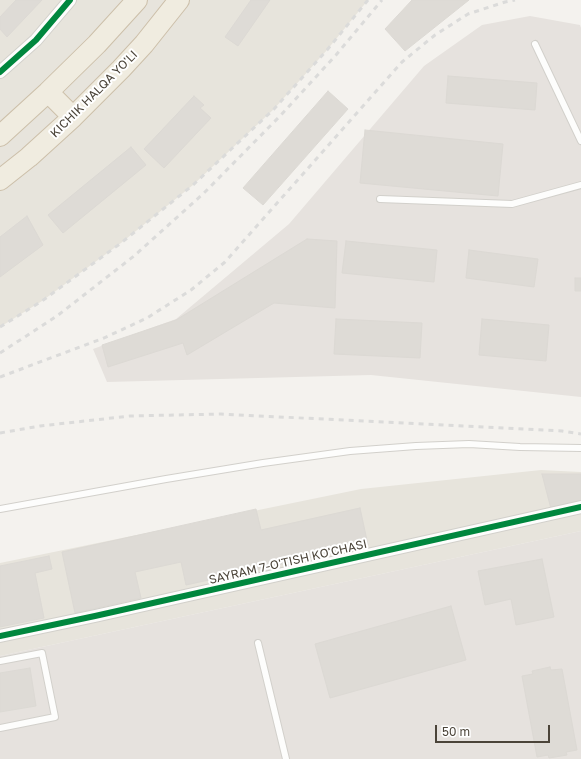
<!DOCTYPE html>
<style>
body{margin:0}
#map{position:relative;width:581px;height:759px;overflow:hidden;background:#f4f2ee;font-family:"Golos Text",sans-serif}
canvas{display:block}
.scale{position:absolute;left:435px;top:725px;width:115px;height:18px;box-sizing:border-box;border:2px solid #4b4439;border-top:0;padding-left:5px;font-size:12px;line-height:14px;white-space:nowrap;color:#4b4439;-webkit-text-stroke:3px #fff;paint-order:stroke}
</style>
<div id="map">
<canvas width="581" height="759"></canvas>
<div class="scale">50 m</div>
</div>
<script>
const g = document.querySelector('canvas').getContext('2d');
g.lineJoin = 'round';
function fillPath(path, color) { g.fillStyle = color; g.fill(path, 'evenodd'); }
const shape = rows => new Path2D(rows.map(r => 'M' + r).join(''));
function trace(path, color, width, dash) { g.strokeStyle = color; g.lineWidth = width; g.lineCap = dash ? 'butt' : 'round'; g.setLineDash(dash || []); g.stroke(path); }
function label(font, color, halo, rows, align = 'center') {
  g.font = font + ' "Golos Text",sans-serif'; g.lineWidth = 4; g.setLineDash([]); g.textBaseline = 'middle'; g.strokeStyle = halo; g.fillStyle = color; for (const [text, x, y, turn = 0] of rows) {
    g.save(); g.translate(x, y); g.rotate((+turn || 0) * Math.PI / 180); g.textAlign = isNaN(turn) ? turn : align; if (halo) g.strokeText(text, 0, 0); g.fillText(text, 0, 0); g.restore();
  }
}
const residential = shape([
 [0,0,368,0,327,50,274,109,193,185,121,243,42,301,0,327],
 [541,470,581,472,581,531,0,656,0,563,361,489]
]);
const industrial = shape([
 [530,16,580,25,581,28,581,397,371,375,107,382,93,349,176,319,289,224,424,66,482,25],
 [581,531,581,759,0,759,0,656]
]);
const building = shape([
 [16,0,42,0,7,37,0,29,0,17,16,0],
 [251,0,270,0,238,46,225,37,251,0],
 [412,0,469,0,405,51,385,29,412,0],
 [448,76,537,83,535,110,446,103,448,76],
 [328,91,348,109,263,205,243,188,328,91],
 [194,96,204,105,200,108,211,118,164,168,144,149,194,96],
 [365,130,503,144,498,196,360,183,365,130],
 [131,147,146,165,63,233,48,215,131,147],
 [27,216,43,245,0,277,0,237,27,216],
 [307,239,337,241,335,308,274,303,187,355,183,343,108,367,102,345,176,320,307,239],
 [346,241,437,250,434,282,342,273,346,241],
 [469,250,538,259,534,287,466,278,469,250],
 [575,278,581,278,581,291,575,291,575,278],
 [336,319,422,323,420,358,334,354,336,319],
 [482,319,549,325,546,361,479,355,482,319],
 [542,474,581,474,581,501,551,509,542,474],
 [360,508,368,545,186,585,181,562,135,572,141,598,75,613,62,552,256,509,261,530,360,508],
 [49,556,52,569,35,573,44,618,0,627,0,566,49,556],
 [542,559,554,617,516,625,511,599,485,605,478,571,542,559],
 [451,606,466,660,330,698,315,644,451,606],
 [550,667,551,670,562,669,577,750,566,752,567,755,549,758,548,755,537,757,522,676,533,674,532,671,550,667],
 [30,668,36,706,0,712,0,673,30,668]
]);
const service = shape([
 [535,44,581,141],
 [380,199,512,204,581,185],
 [0,509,166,479,263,463,350,451,416,446,469,444,520,447,581,448],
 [258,643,286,759],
 [0,661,42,653,55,717,0,728]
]);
const minor = shape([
 [0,72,36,40,70,0],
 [0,636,95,616,581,507]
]);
const trunk = shape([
 [48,92,73,117],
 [0,136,48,92,97,44,137,0],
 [0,180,29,157,73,117,121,69,144,44,179,0]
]);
const rail = shape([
 [0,327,42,301,121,243,193,185,274,109,327,50,368,0],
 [0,353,57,316,134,256,204,193,281,115,336,55,382,0],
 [0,377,104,338,147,318,191,290,225,262,402,62,435,35,468,14,505,2,515,0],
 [0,433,40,426,130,416,221,414,562,431,581,434]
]);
const cycleway = shape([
 [0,72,36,40,70,0],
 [0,636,95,616,581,507]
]);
const streetNames = [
 ["KICHIK HALQA YO'LI",94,94,-45],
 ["SAYRAM 7-O'TISH KO'CHASI",288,562,-13]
];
fillPath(residential, '#e7e4dc');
fillPath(industrial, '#e6e2de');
fillPath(building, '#dedbd6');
trace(building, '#dcd9d4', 1);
trace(service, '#d2d0cb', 8);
trace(minor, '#d2d0cb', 14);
trace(trunk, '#ccbfa9', 22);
trace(service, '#fdfdfc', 6);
trace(minor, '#fdfdfc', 12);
trace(trunk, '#f0ece0', 20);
trace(rail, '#dbdbda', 3, [5, 5]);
trace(cycleway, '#00873e', 6);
label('12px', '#4b4439', '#fff', streetNames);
</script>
